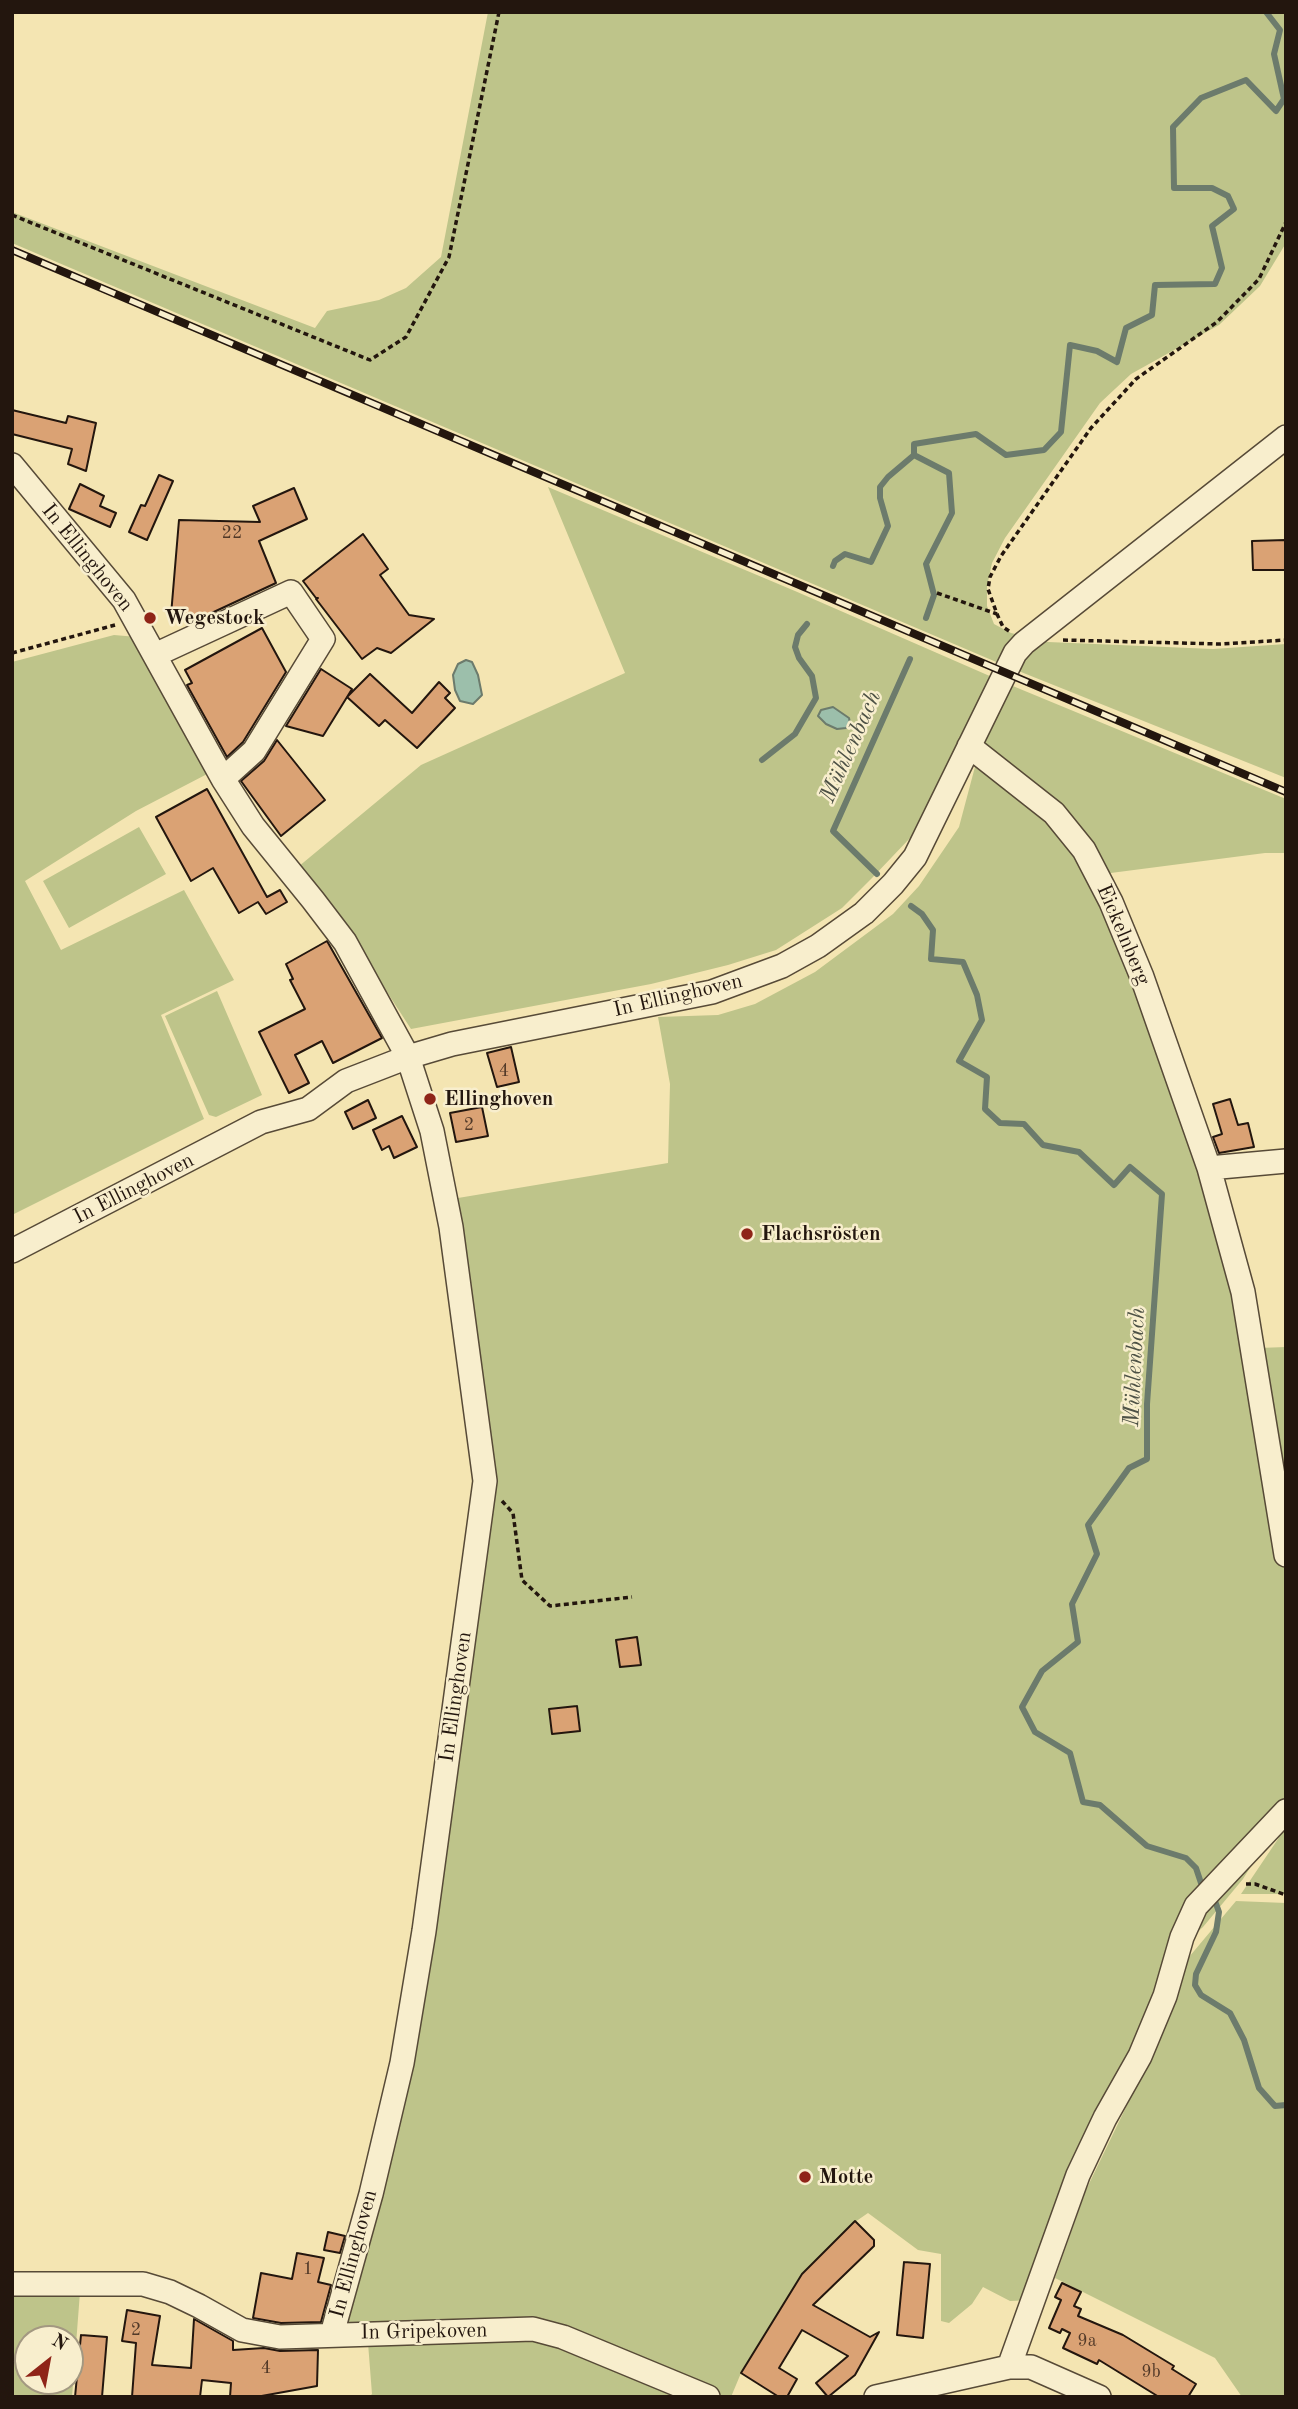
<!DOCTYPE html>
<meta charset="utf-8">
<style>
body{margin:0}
#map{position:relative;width:1298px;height:2409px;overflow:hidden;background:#f4e5b2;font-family:"Old Standard TT",serif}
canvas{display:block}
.frame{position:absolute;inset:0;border:14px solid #23160e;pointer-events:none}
.north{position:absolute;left:14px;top:2325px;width:70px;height:70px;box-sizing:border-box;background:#f8eecd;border:2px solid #a39881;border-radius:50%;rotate:31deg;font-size:19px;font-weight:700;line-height:28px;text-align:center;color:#23160e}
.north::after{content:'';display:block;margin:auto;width:24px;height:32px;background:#8f2418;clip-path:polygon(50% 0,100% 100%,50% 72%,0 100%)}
</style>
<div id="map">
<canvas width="1298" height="2409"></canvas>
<div class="frame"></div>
<div class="north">N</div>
</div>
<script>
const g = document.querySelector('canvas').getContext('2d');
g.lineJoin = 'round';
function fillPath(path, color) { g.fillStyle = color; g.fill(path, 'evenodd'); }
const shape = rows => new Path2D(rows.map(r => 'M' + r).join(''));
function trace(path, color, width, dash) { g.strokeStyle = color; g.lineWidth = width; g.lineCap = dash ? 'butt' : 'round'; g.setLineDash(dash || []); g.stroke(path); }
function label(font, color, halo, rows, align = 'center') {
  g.font = font + ' "Old Standard TT",serif'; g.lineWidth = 5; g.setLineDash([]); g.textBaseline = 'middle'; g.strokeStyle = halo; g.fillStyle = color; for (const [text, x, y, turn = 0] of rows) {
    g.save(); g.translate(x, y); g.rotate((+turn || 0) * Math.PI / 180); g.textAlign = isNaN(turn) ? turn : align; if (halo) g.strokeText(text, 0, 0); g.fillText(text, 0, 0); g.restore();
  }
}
const green = shape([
 [488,12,1286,12,1286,243,1260,286,1219,325,1131,374,1100,403,1005,538,992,563,987,586,987,606,994,624,1011,633,1048,642,1213,649,1286,644,1286,778,1001,664,12,243,12,212,315,328,327,311,379,300,406,288,441,257],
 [548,487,795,591,1008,684,1286,799,1286,853,1265,853,1103,874,1194,1131,1233,1285,1286,1569,1286,1810,1243,1879,1203,1927,1180,1948,1035,2300,1010,2301,983,2287,972,2304,949,2323,941,2321,941,2254,918,2250,868,2213,855,2222,804,2272,741,2373,731,2397,724,2397,543,2325,356,2328,346,2320,388,2159,491,1511,452,1199,668,1163,670,1084,658,1017,718,1015,755,1004,815,972,893,914,919,886,959,827,980,748,911,837,872,878,842,908,776,950,728,965,651,984,411,1029,337,915,298,867,421,765,625,673],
 [114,635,137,637,211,772,136,811,25,881,61,950,184,890,234,980,161,1015,204,1119,12,1215,12,662],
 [139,827,166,874,69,928,43,881],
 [217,991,262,1095,216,1117,209,1115,165,1016],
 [1286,1347,1286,1473,1278,1470,1259,1348],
 [1286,1825,1286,1894,1241,1894,1278,1839],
 [1236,1901,1286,1903,1286,2397,1242,2397,1215,2358,1055,2278,1086,2190,1171,2014,1184,1963],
 [12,2292,80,2292,72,2397,12,2397],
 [28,2339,70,2339,70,2381,28,2381],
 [540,2339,680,2397,369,2397,372,2394,368,2343]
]);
const water = shape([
 [466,660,472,662,478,675,482,695,473,704,460,701,455,690,453,675,458,664,466,660],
 [833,707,849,718,850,723,846,728,837,729,826,724,818,716,821,710,833,707]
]);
const stream = shape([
 [833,566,835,561,845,554,871,562,888,526,880,498,880,487,888,477,914,455],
 [926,618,934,595,926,564,952,513,949,473,914,455,914,444,976,434,1006,455,1044,450,1061,432,1070,345,1097,351,1117,362,1126,328,1152,315,1155,285,1215,284,1222,268,1212,226,1234,209,1228,196,1212,188,1174,188,1173,127,1201,98,1246,80,1276,111,1284,99,1274,54,1280,30,1266,12],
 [762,760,795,734,816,698,812,676,799,658,795,647,798,635,807,624],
 [877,874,833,831,910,659],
 [911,906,922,914,933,930,931,959,963,962,977,995,982,1020,959,1061,987,1077,985,1109,1000,1123,1024,1124,1043,1145,1079,1152,1114,1185,1130,1167,1162,1194,1147,1404,1147,1459,1129,1468,1088,1525,1097,1554,1072,1604,1078,1642,1042,1671,1022,1707,1035,1732,1070,1753,1083,1802,1100,1805,1147,1846,1186,1858,1196,1868,1201,1883],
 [1215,1901,1219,1912,1216,1932,1196,1974,1195,1985,1201,1995,1230,2013,1244,2040,1259,2088,1275,2106,1286,2105]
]);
const building = shape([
 [12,410,66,423,68,416,96,423,86,471,68,464,72,449,12,434,12,410],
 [159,475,173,481,147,540,129,532,141,505,145,506,159,475],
 [80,484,104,496,100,506,116,513,110,527,69,509,80,484],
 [294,488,307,519,259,541,276,583,203,617,171,615,179,520,260,522,253,506,294,488],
 [363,534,388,569,380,575,409,615,434,619,391,653,377,648,362,659,316,599,318,598,316,598,303,581,363,534],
 [1286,540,1286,570,1253,570,1252,541,1286,540],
 [262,628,286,672,243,742,227,757,187,685,192,683,185,670,262,628],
 [321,669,352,689,323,736,286,726,321,669],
 [370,674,412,713,439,682,450,693,445,698,455,708,417,748,385,720,379,726,347,697,370,674],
 [277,740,325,800,281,836,241,781,264,761,277,740],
 [207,789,267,897,280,890,287,902,266,914,258,902,239,913,213,868,191,881,156,817,207,789],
 [327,941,382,1038,333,1063,322,1041,295,1055,309,1083,289,1093,259,1032,305,1009,290,980,293,979,286,964,327,941],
 [511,1047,519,1082,497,1087,487,1053,511,1047],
 [1230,1099,1238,1125,1248,1123,1254,1147,1219,1153,1213,1137,1222,1134,1213,1104,1230,1099],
 [368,1100,376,1118,353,1129,345,1112,368,1100],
 [482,1107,488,1136,456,1142,450,1113,482,1107],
 [402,1116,417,1147,394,1158,389,1146,382,1150,373,1130,402,1116],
 [637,1637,641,1665,620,1667,616,1640,637,1637],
 [577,1706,580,1731,552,1734,549,1709,577,1706],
 [855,2221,874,2240,874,2246,813,2305,870,2337,879,2332,855,2375,828,2397,816,2383,848,2356,802,2330,779,2368,797,2379,787,2397,779,2397,741,2373,802,2274,855,2221],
 [328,2232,345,2236,340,2253,324,2250,328,2232],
 [297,2253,324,2258,318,2282,331,2285,321,2322,281,2323,253,2318,261,2273,292,2279,297,2253],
 [904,2262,930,2264,923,2338,897,2335,904,2262],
 [1062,2283,1081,2292,1074,2306,1081,2309,1078,2316,1123,2335,1174,2366,1172,2369,1196,2384,1188,2397,1159,2397,1099,2360,1097,2364,1063,2348,1070,2333,1062,2329,1060,2333,1049,2328,1061,2300,1055,2297,1062,2283],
 [127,2310,160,2316,152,2365,191,2368,194,2319,233,2341,233,2350,264,2348,280,2351,318,2350,317,2386,256,2397,230,2397,231,2383,202,2380,200,2397,132,2397,136,2343,122,2341,127,2310],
 [81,2335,107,2337,102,2397,75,2397,81,2335]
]);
const path = shape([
 [12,215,370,360,406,337,449,257,499,12],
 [937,593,997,614],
 [1009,631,1003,627,997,614,988,589,990,577,1001,556,1091,428,1136,379,1217,322,1259,279,1286,222],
 [1063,640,1220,644,1286,640],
 [12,653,115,625],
 [502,1501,513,1513,522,1580,550,1606,632,1597],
 [1246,1884,1255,1884,1286,1895]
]);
const minor = shape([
 [12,465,124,600,223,779,253,826,313,900,345,942,408,1057,432,1131,451,1227,485,1481,424,1931,402,2063,371,2194,332,2334],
 [155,655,291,592,323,639,254,751,223,779],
 [969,746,1054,813,1084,850,1111,902,1142,977,1209,1168,1243,1292,1286,1555],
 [1209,1168,1286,1161],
 [12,1251,261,1122,308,1109,346,1081,408,1057,452,1044,712,992,782,966,818,946,864,913,893,884,915,857,1015,653,1024,643,1286,437],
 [12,2284,143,2284,170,2292,199,2306,242,2330,280,2337,533,2329,563,2337,708,2397],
 [1009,2367,1078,2175,1105,2118,1140,2056,1165,1996,1182,1937,1196,1906,1286,1811],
 [876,2397,1009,2367,1031,2367,1099,2397]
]);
const rail = shape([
 [12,250,1286,792]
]);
const markers = [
 [150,618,7,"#8f2418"],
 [430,1099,7,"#8f2418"],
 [747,1234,7,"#8f2418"],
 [805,2177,7,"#8f2418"]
];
const numberNames = [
 ["22",232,533],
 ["4",504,1071],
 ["2",469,1125],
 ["1",308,2269],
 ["2",136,2330],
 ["9a",1087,2341],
 ["4",266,2368],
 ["9b",1151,2372]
];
const streetNames = [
 ["In Ellinghoven",87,558,51],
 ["Eickelnberg",1123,935,67],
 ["In Ellinghoven",678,996,-13],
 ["In Ellinghoven",134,1189,-27],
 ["In Ellinghoven",456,1697,-82],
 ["In Ellinghoven",354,2254,-75],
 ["In Gripekoven",424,2332,-1]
];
const poiNames = [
 ["Wegestock",164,618],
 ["Ellinghoven",444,1099],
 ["Flachsrösten",761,1234],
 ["Motte",819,2177]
];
const waterNames = [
 ["Mühlenbach",851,747,-66],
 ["Mühlenbach",1135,1367,-87]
];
fillPath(green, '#bec48a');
fillPath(water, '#9cbfab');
trace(water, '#6c7b6c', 2);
trace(stream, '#6c7b6c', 6);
fillPath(building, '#daa274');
trace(building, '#23160e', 2);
trace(minor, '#574a37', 26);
trace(path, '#23160e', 3.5, [5, 3.5]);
trace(minor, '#f8eecd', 23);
trace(rail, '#23160e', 8);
trace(rail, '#f8eecd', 5, [16]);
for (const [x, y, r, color] of markers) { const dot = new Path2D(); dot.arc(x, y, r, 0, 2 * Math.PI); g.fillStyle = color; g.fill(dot); trace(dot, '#f8eecd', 2.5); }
label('18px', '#513928', null, numberNames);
label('21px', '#23160e', '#f8eecd', streetNames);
label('bold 21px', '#23160e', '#f8eecd', poiNames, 'left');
label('italic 23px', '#4d5145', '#f8eecd', waterNames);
</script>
